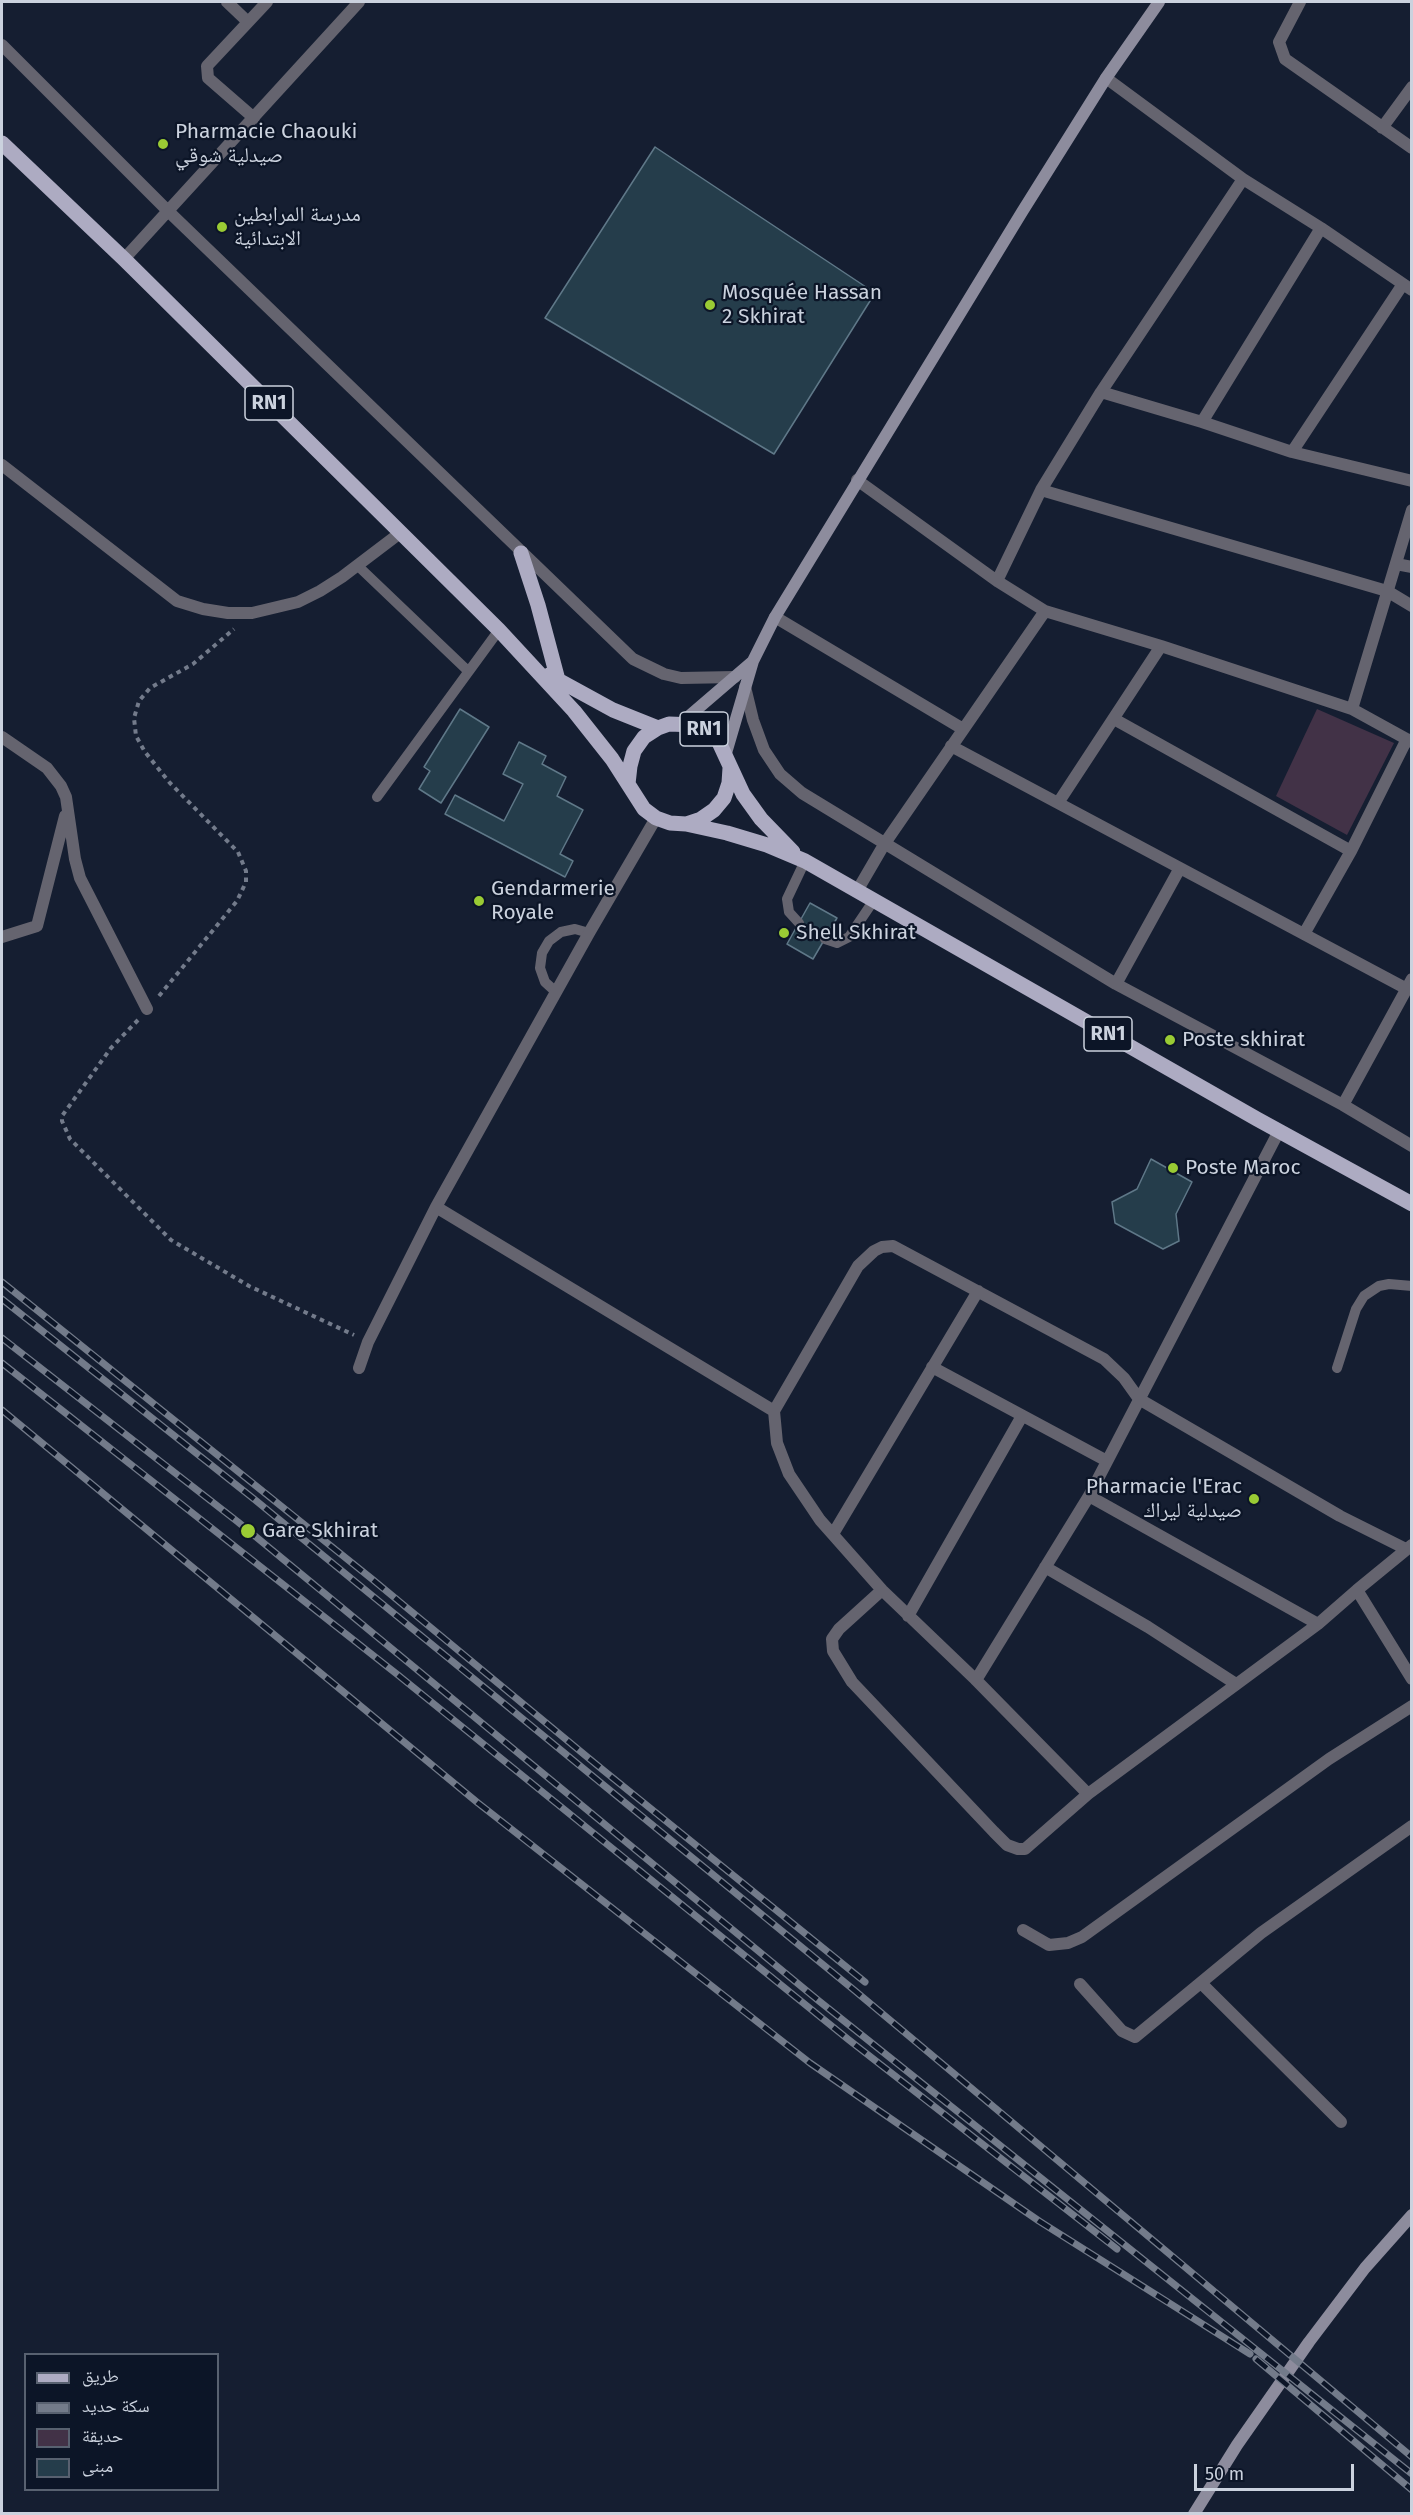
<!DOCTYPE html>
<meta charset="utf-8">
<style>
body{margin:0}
#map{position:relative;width:1413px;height:2515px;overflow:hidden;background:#151e31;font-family:"Fira Sans","Noto Naskh Arabic",sans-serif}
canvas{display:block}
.frame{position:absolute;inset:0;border:3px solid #cbd2de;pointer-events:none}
.legend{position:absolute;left:24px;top:2353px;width:195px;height:138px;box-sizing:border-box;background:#0c1527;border:2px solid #586170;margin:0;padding:8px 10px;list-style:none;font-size:18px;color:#cbd2de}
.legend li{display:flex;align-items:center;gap:12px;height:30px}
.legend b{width:30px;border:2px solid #586170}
.scale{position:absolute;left:1194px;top:2464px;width:160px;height:27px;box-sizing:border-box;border:3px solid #cbd2de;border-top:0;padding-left:8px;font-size:18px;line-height:21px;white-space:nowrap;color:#cbd2de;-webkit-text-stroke:4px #0c1527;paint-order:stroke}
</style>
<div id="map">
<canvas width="1413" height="2515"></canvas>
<div class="frame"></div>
<ul class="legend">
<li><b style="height:8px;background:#adabc2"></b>طريق</li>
<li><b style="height:8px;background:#737b8a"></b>سكة حديد</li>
<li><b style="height:16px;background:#423247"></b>حديقة</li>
<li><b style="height:16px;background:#253d4b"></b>مبنى</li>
</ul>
<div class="scale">50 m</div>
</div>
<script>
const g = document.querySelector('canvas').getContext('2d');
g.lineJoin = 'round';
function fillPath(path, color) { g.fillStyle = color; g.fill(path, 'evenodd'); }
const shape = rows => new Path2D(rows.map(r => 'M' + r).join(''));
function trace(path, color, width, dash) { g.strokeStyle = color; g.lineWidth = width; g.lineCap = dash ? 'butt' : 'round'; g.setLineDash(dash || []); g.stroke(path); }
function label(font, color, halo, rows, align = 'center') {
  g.font = font + ' "Fira Sans","Noto Naskh Arabic",sans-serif'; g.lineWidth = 4.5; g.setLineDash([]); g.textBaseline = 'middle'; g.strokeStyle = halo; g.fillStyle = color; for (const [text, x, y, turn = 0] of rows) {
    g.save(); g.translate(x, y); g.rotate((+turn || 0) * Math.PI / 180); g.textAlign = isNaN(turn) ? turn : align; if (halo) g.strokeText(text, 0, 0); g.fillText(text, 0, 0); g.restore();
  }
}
const green = shape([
 [1317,709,1394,743,1347,835,1276,796]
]);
const building = shape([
 [655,147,875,293,774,454,545,318,655,147],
 [460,709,489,727,441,803,419,789,430,771,424,767,460,709],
 [519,742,546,756,542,764,566,777,557,796,583,810,560,854,573,861,565,877,445,814,455,795,504,821,523,784,503,774,519,742],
 [810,903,837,918,813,959,787,944,810,903],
 [1151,1159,1192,1182,1176,1214,1179,1241,1163,1249,1115,1223,1112,1202,1137,1189,1151,1159]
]);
const path = shape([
 [159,996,237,901,246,882,246,871,238,852,170,783,145,752,136,736,134,718,139,701,150,688,193,664,234,629],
 [138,1020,111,1048,62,1116,62,1121,70,1139,171,1240,249,1286,354,1335]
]);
const lane = shape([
 [358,566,468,671],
 [377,797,499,630],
 [799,923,789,912,787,899,805,861],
 [825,939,837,943,849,937,874,900],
 [556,992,545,982,540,968,542,953,549,941,561,932,575,929,589,933],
 [1337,1368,1356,1309,1364,1296,1379,1286,1389,1284,1412,1286]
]);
const street = shape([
 [227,2,248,22],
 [1300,2,1279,42,1285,59,1412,148],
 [2,45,167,210,633,659,664,674,681,678,735,677],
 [1106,78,1243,179,1321,228,1412,290],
 [254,118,208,78,207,66,267,2],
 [1382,128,1412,87],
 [124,259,359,2],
 [1101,392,1202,422,1292,452,1412,481],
 [1202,422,1321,228],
 [1292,452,1403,284],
 [2,465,177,601,203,609,228,613,252,613,298,602,320,591,342,577,400,533],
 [857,480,997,581,1045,611,1161,646,1352,709,1412,742],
 [1041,490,1387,591,1412,606],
 [1396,564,1412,567],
 [997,581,1041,490,1101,392,1243,179],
 [775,617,963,729],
 [745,687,753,720,764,750,780,774,802,793,1116,984,1343,1105,1412,1146],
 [1352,709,1412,510],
 [1114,719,1351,851],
 [2,737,47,768,61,786,66,797,75,859,80,878,147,1009],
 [951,746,1407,989],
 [1058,803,1161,646],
 [857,891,885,843,1045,611],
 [1304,934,1351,851,1407,739],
 [2,937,37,926,65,816],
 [1116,984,1180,868],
 [1343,1105,1412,979],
 [436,1207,774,1411,777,1443,789,1474,820,1520,882,1590,976,1680,1088,1794],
 [932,1367,1107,1461],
 [359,1368,368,1342,436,1207,589,933,656,818],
 [774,1411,858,1266,874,1251,882,1247,893,1246,1104,1359,1124,1378,1139,1399,1340,1516,1406,1549],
 [1089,1496,1318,1624],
 [833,1534,978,1291],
 [1412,1545,1357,1590,1412,1679],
 [1045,1567,1148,1627,1236,1684],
 [882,1590,839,1629,832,1639,833,1651,852,1682,994,1832,1007,1845,1018,1849,1025,1849,1088,1794,1318,1624,1357,1590],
 [908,1616,1022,1416],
 [976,1680,1089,1496,1279,1131],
 [1023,1930,1049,1945,1068,1943,1082,1937,1329,1759,1412,1706],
 [1201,1983,1341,2122],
 [1080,1984,1122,2031,1135,2037,1261,1933,1412,1826]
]);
const secondary = shape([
 [681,723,752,662],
 [726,753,753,661,775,617,1022,212,1106,78,1159,2],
 [1194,2514,1237,2445,1309,2342,1365,2268,1412,2215]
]);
const primary = shape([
 [2,143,124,259,499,630,574,711,612,759,644,809,656,818,670,823,686,824,727,833,767,845,805,861,1257,1119,1412,1204],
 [521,553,538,605,558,680],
 [549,675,613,710,658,728],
 [628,784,630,766,634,751,644,737,658,728,669,724,695,725,708,731,718,740,743,794,761,819,793,852],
 [686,824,701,819,714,810,724,798,729,783,730,768]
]);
const rail = shape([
 [2,1282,372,1579,603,1770,865,1982],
 [2,1299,254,1499,854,1990,1412,2457],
 [2,1338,238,1522,819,2001,1412,2474],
 [2,1363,398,1675,849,2040,1117,2249],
 [2,1410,478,1803,810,2063,1039,2221,1250,2354],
 [1256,2359,1412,2490]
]);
const markers = [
 [163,144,6,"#9acb34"],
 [222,227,6,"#9acb34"],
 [710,305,6,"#9acb34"],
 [479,901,6,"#9acb34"],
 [784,933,6,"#9acb34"],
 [1170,1040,6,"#9acb34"],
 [1173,1168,6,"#9acb34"],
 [1254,1499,6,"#9acb34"],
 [248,1531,8,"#9acb34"]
];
const shields = [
 [269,403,48],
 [704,729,48],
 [1108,1034,48]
];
const shieldNames = [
 ["RN1",269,403],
 ["RN1",704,729],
 ["RN1",1108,1034]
];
const poiNames = [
 ["Pharmacie Chaouki",175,132],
 ["صيدلية شوقي",175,156],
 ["مدرسة المرابطين",234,215],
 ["الابتدائية",234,239],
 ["Mosquée Hassan",722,293],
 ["2 Skhirat",722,317],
 ["Gendarmerie",491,889],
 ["Royale",491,913],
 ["Shell Skhirat",796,933],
 ["Poste skhirat",1182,1040],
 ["Poste Maroc",1185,1168],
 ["Pharmacie l'Erac",1242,1487,"right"],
 ["صيدلية ليراك",1242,1511,"right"],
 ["Gare Skhirat",262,1531]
];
fillPath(green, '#423247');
fillPath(building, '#253d4b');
trace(building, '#5f7888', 1.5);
trace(path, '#737b8b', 4, [4.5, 4.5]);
trace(lane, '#65646f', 10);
trace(street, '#65646f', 12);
trace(secondary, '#8d8c9d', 12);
trace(primary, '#adabc2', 15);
trace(rail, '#737b8a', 7);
trace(rail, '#0c1527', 4.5, [14]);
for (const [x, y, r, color] of markers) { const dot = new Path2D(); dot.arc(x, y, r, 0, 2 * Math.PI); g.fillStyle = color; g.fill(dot); trace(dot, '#0c1527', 2); }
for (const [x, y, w] of shields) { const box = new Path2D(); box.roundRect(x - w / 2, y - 17, w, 34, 4.5); g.fillStyle = '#0c1527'; g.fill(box); trace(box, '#cbd2de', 1.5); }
label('bold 20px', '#cbd2de', null, shieldNames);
label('21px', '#cbd2de', '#0c1527', poiNames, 'left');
</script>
